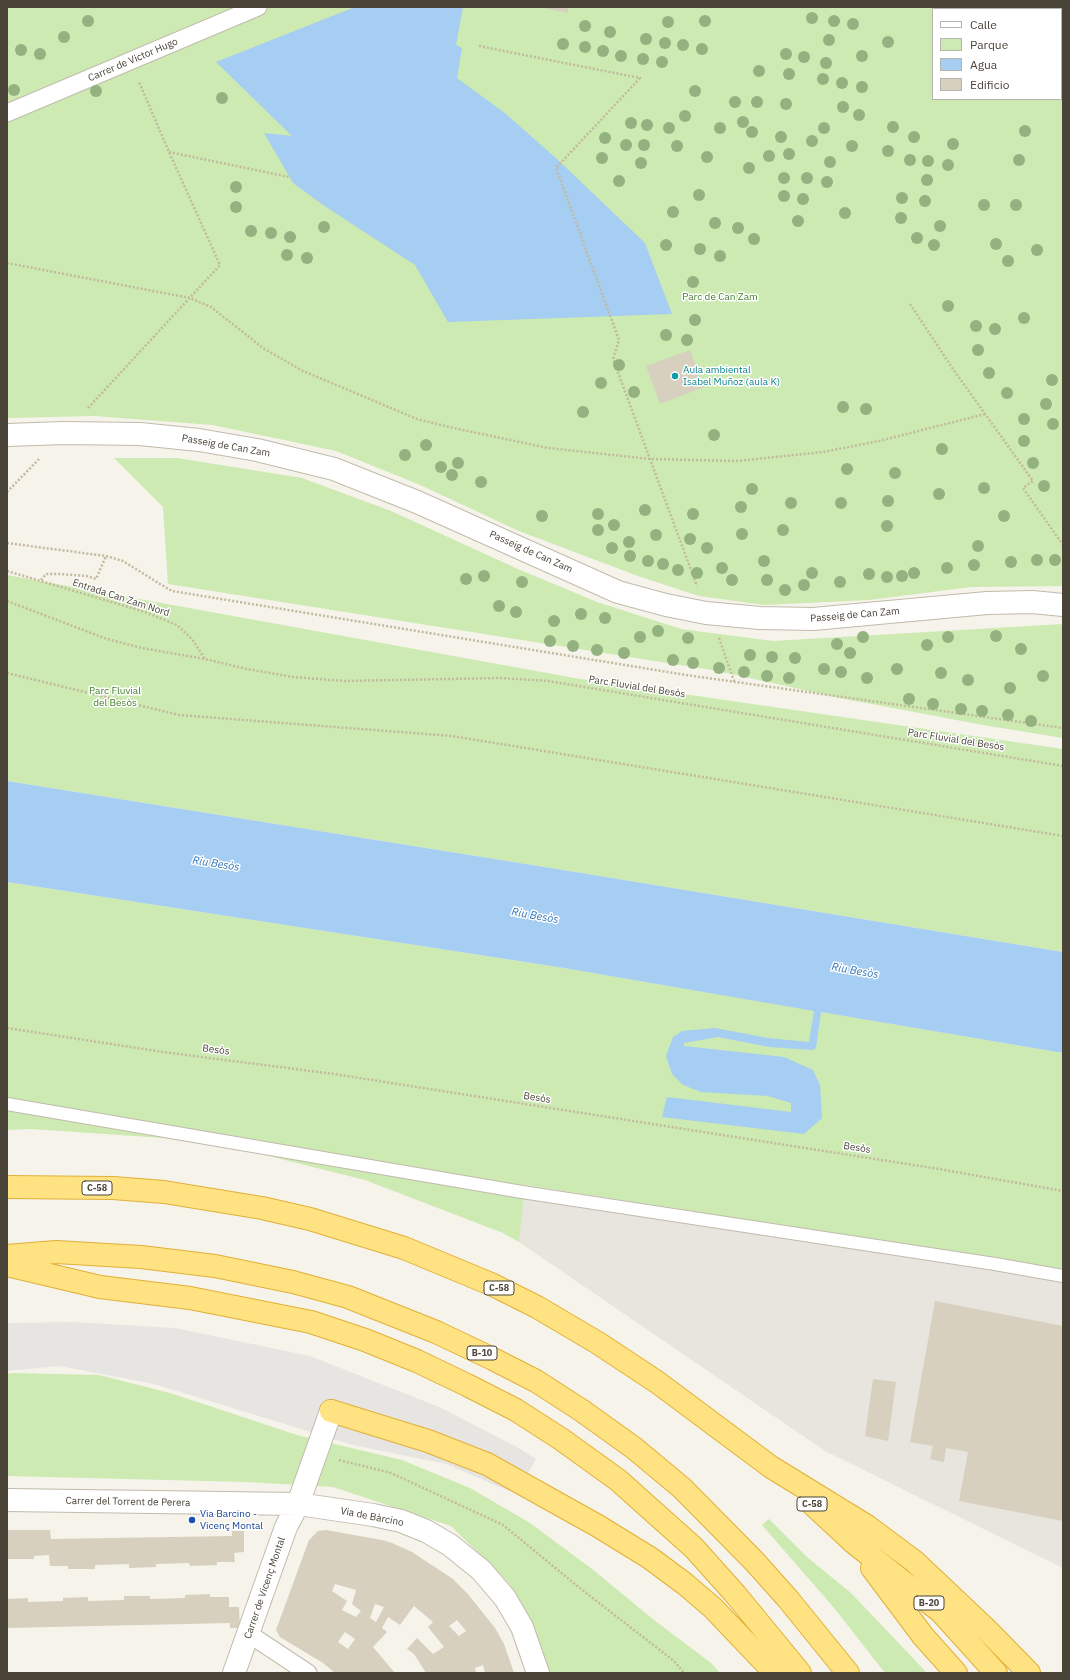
<!DOCTYPE html>
<meta charset="utf-8">
<style>
body{margin:0}
#map{position:relative;width:1070px;height:1680px;overflow:hidden;background:#f5f3ea;font-family:"IBM Plex Sans",sans-serif}
canvas{display:block}
.frame{position:absolute;inset:0;border:8px solid #4a4438;pointer-events:none}
.legend{position:absolute;left:932px;top:8px;width:130px;height:92px;box-sizing:border-box;background:#fff;border:1px solid #b7b4af;margin:0;padding:5px 7px;list-style:none;font-size:12px;color:#4a4438}
.legend li{display:flex;align-items:center;gap:8px;height:20px}
.legend b{width:20px;border:1px solid #b7b4af}
</style>
<div id="map">
<canvas width="1070" height="1680"></canvas>
<div class="frame"></div>
<ul class="legend">
<li><b style="height:5px;background:#fff"></b>Calle</li>
<li><b style="height:11px;background:#cceab2"></b>Parque</li>
<li><b style="height:11px;background:#a6cdf2"></b>Agua</li>
<li><b style="height:11px;background:#d7d0bf"></b>Edificio</li>
</ul>
</div>
<script>
const g = document.querySelector('canvas').getContext('2d');
g.lineJoin = 'round';
function fillPath(path, color) { g.fillStyle = color; g.fill(path, 'evenodd'); }
const shape = rows => new Path2D(rows.map(r => 'M' + r).join(''));
function trace(path, color, width, dash) { g.strokeStyle = color; g.lineWidth = width; g.lineCap = dash ? 'butt' : 'round'; g.setLineDash(dash || []); g.stroke(path); }
function label(font, color, halo, rows, align = 'center') {
  g.font = font + ' "IBM Plex Sans",sans-serif'; g.lineWidth = 3; g.setLineDash([]); g.textBaseline = 'middle'; g.strokeStyle = halo; g.fillStyle = color; for (const [text, x, y, turn = 0] of rows) {
    g.save(); g.translate(x, y); g.rotate((+turn || 0) * Math.PI / 180); g.textAlign = isNaN(turn) ? turn : align; if (halo) g.strokeText(text, 0, 0); g.fillText(text, 0, 0); g.restore();
  }
}
const industrial = shape([
 [524,1185,1063,1269,1063,1568,825,1451,519,1242]
]);
const green = shape([
 [7,7,1063,7,1063,586,971,587,869,600,764,605,699,596,638,576,519,531,418,484,336,451,213,425,94,416,7,418],
 [933,9,1061,9,1061,99,933,99],
 [114,458,177,458,302,478,391,511,518,569,597,602,681,629,773,641,1063,624,1063,738,983,725,840,698,718,671,168,584,163,507],
 [7,575,580,679,1063,749,1063,952,557,869,7,781],
 [7,882,564,968,1063,1053,1063,1269,525,1185,519,1242,503,1233,365,1180,245,1150,163,1138,32,1129,7,1130],
 [11,1373,99,1375,170,1393,297,1435,402,1460,470,1488,530,1523,592,1569,654,1620,711,1663,720,1673,546,1673,532,1627,508,1582,451,1526,333,1487,247,1482,7,1476,7,1374],
 [769,1519,807,1557,851,1593,927,1673,885,1673,835,1609,762,1525]
]);
const parking = shape([
 [73,1322,175,1328,310,1356,439,1407,517,1447,536,1459,516,1494,446,1464,353,1445,154,1384,60,1366,7,1371,7,1323]
]);
const water = shape([
 [355,7,463,7,456,45,462,48,457,78,506,114,558,160,645,243,672,314,448,322,415,265,323,205,293,183,264,133,292,136,216,62],
 [7,781,557,869,1063,952,1063,1053,821,1012,816,1048,813,1050,769,1047,718,1037,684,1043,684,1046,784,1057,813,1070,820,1085,822,1118,804,1134,662,1117,667,1097,791,1112,791,1103,768,1096,701,1092,683,1085,672,1074,666,1056,673,1037,682,1031,715,1028,768,1038,809,1042,814,1011,564,968,7,882]
]);
const building = shape([
 [544,7,568,7,568,13,543,8],
 [690,350,704,387,660,404,646,366],
 [935,1301,1063,1326,1063,1521,959,1501,968,1452,946,1448,944,1462,930,1459,933,1446,910,1442],
 [873,1379,896,1382,888,1441,865,1436],
 [7,1530,50,1530,51,1539,232,1536,232,1531,244,1531,244,1552,234,1553,235,1562,217,1562,217,1565,190,1566,189,1563,156,1564,156,1567,129,1568,129,1564,95,1565,95,1569,68,1569,68,1566,50,1566,49,1555,34,1556,34,1559,7,1559],
 [326,1530,382,1540,392,1543,412,1552,453,1579,467,1593,495,1628,504,1644,514,1673,485,1673,483,1665,475,1668,476,1673,426,1673,414,1654,407,1649,417,1638,433,1654,444,1647,428,1627,433,1622,414,1606,400,1625,388,1617,382,1628,387,1632,373,1647,395,1673,335,1673,323,1663,280,1637,276,1630,309,1540,318,1531],
 [335,1584,356,1590,352,1604,361,1611,356,1617,342,1610,347,1601,332,1591],
 [375,1604,384,1607,376,1622,370,1618],
 [457,1620,466,1631,459,1636,449,1626],
 [345,1632,355,1639,348,1649,338,1642],
 [210,1594,210,1597,229,1597,229,1607,239,1607,240,1628,230,1628,230,1623,7,1628,7,1599,28,1598,28,1602,63,1601,63,1598,88,1597,88,1601,124,1600,124,1596,150,1596,150,1599,185,1598,185,1595]
]);
const path = shape([
 [479,46,640,78,556,168,619,340,613,359,697,586],
 [169,152,289,177],
 [7,263,190,298,211,307,263,348,303,371,417,419,449,427,548,448,650,459,737,461,823,452,879,441,985,414],
 [910,304,953,369,1033,481,1023,488,1063,545],
 [88,408,220,265,169,152,139,82],
 [7,492,39,459],
 [7,543,106,556,123,561,160,584,172,591,686,675,1063,728],
 [7,571,142,611,177,625,192,639,205,659],
 [41,580,46,574,59,574,87,576,96,579,106,556],
 [7,601,107,639,142,648,205,659,247,669,293,677,344,681,500,678,548,681,1063,766],
 [719,638,734,681],
 [7,673,179,715,452,736,1063,836],
 [7,1028,163,1052,334,1074,939,1169,1063,1191],
 [339,1460,391,1473,503,1525,581,1589,674,1661,684,1673]
]);
const service = shape([
 [7,1104,522,1192,995,1264,1063,1276]
]);
const pedestrian = shape([
 [7,113,258,7],
 [249,1634,308,1673]
]);
const minor = shape([
 [7,435,64,433,140,434,199,440,257,450,334,469,417,502,618,592,666,605,706,613,760,618,813,619,987,603,1032,602,1063,605],
 [7,1500,298,1504,373,1515,401,1521,426,1531,450,1545,481,1570,505,1598,522,1627,538,1673],
 [234,1673,286,1527,298,1504,331,1411]
]);
const trunk = shape([
 [7,1187,113,1188,164,1192,262,1208,310,1219,404,1248,491,1284,537,1307,598,1343,657,1382,771,1467,867,1526,914,1561,987,1630,1029,1673],
 [7,1256,56,1252,141,1257,215,1266,293,1282,348,1297,436,1332,493,1359,536,1381,581,1410,634,1448,682,1488,755,1562,788,1599,848,1673],
 [7,1265,100,1287,190,1298,311,1322,365,1340,417,1361,467,1385,516,1410,561,1439,618,1480,694,1548,736,1595,800,1673],
 [331,1411,428,1441,487,1464,598,1526,650,1558,685,1584,713,1608,775,1673],
 [810,1502,853,1542,941,1612,996,1673],
 [872,1568,923,1636,956,1673]
]);
const trees = [
 [812,18],
 [88,21],
 [705,21],
 [834,21],
 [668,22],
 [853,24],
 [585,26],
 [610,32],
 [64,37],
 [646,39],
 [829,40],
 [888,42],
 [665,43],
 [563,44],
 [683,45],
 [585,47],
 [702,49],
 [21,50],
 [603,51],
 [40,54],
 [786,54],
 [621,56],
 [862,56],
 [804,57],
 [643,59],
 [662,62],
 [826,63],
 [759,71],
 [789,74],
 [823,79],
 [842,83],
 [862,87],
 [14,90],
 [96,91],
 [695,91],
 [222,98],
 [735,102],
 [757,102],
 [786,104],
 [843,107],
 [859,115],
 [685,116],
 [743,122],
 [631,123],
 [647,125],
 [893,127],
 [669,128],
 [720,128],
 [824,128],
 [1025,131],
 [752,132],
 [781,137],
 [914,137],
 [605,138],
 [812,141],
 [953,144],
 [626,145],
 [644,145],
 [677,146],
 [852,146],
 [888,151],
 [789,154],
 [769,156],
 [707,157],
 [602,158],
 [910,160],
 [1019,160],
 [928,161],
 [830,162],
 [641,163],
 [948,165],
 [749,168],
 [784,178],
 [807,178],
 [927,180],
 [619,181],
 [827,182],
 [236,187],
 [699,195],
 [784,196],
 [902,198],
 [803,199],
 [925,201],
 [984,205],
 [1016,205],
 [236,207],
 [673,212],
 [845,213],
 [901,218],
 [798,221],
 [715,223],
 [940,226],
 [324,227],
 [738,228],
 [251,231],
 [271,233],
 [290,237],
 [917,238],
 [754,239],
 [996,244],
 [666,245],
 [934,245],
 [700,249],
 [1037,250],
 [287,255],
 [720,256],
 [307,258],
 [1008,261],
 [693,282],
 [948,306],
 [1024,318],
 [695,320],
 [976,326],
 [995,329],
 [666,335],
 [687,340],
 [978,350],
 [619,365],
 [989,373],
 [1052,380],
 [601,383],
 [634,392],
 [1007,393],
 [1046,404],
 [843,407],
 [866,409],
 [583,412],
 [1024,419],
 [1053,424],
 [714,435],
 [1024,441],
 [426,445],
 [942,449],
 [405,455],
 [458,463],
 [1033,463],
 [441,467],
 [847,469],
 [895,473],
 [452,475],
 [481,482],
 [1044,486],
 [984,488],
 [752,489],
 [939,494],
 [888,501],
 [791,503],
 [841,503],
 [741,507],
 [645,510],
 [598,514],
 [693,514],
 [542,516],
 [1004,516],
 [614,525],
 [887,526],
 [598,530],
 [783,530],
 [742,534],
 [656,535],
 [690,539],
 [629,542],
 [978,546],
 [612,548],
 [707,548],
 [630,556],
 [1037,560],
 [1055,560],
 [648,561],
 [764,561],
 [1011,562],
 [663,564],
 [974,565],
 [722,568],
 [947,568],
 [678,570],
 [697,573],
 [812,573],
 [914,573],
 [869,574],
 [484,576],
 [902,576],
 [887,577],
 [466,579],
 [732,580],
 [767,580],
 [522,582],
 [840,582],
 [804,585],
 [785,590],
 [499,606],
 [516,612],
 [581,614],
 [605,618],
 [554,621],
 [658,631],
 [996,636],
 [640,637],
 [863,637],
 [948,637],
 [688,638],
 [550,641],
 [837,644],
 [927,645],
 [573,646],
 [1021,649],
 [597,650],
 [624,653],
 [850,653],
 [750,655],
 [772,657],
 [795,658],
 [673,660],
 [693,663],
 [719,668],
 [824,669],
 [897,669],
 [744,672],
 [841,672],
 [941,673],
 [767,676],
 [1043,676],
 [789,678],
 [867,678],
 [968,680],
 [1010,688],
 [909,699],
 [933,704],
 [961,709],
 [982,711],
 [1008,715],
 [1031,721]
];
const markers = [
 [675,376,4,"#0f9aa8"],
 [192,1520,4,"#1a4fb4"]
];
const shields = [
 [97,1188,30],
 [499,1288,30],
 [482,1353,30],
 [812,1504,30],
 [929,1603,30]
];
const shieldNames = [
 ["C-58",97,1188],
 ["C-58",499,1288],
 ["B-10",482,1353],
 ["C-58",812,1504],
 ["B-20",929,1603]
];
const streetNames = [
 ["Carrer de Victor Hugo",133,60,-23],
 ["Passeig de Can Zam",226,446,10],
 ["Passeig de Can Zam",531,552,24],
 ["Entrada Can Zam Nord",121,598,18],
 ["Passeig de Can Zam",855,615,-5],
 ["Parc Fluvial del Besòs",637,687,9],
 ["Parc Fluvial del Besòs",956,740,9],
 ["Besòs",216,1050,7],
 ["Besòs",537,1098,9],
 ["Besòs",857,1148,9],
 ["Carrer del Torrent de Perera",128,1502,1],
 ["Via de Bàrcino",372,1517,11],
 ["Carrer de Vicenç Montal",265,1588,-71]
];
const parkNames = [
 ["Parc de Can Zam",720,297],
 ["Parc Fluvial",115,691],
 ["del Besòs",115,703]
];
const cultureNames = [
 ["Aula ambiental",683,370],
 ["Isabel Muñoz (aula K)",683,382]
];
const transitNames = [
 ["Via Barcino -",200,1514],
 ["Vicenç Montal",200,1526]
];
const waterNames = [
 ["Riu Besòs",216,864,9],
 ["Riu Besòs",535,916,10],
 ["Riu Besòs",855,971,10]
];
fillPath(industrial, '#e8e4de');
fillPath(green, '#cceab2');
fillPath(parking, '#e7e5e1');
fillPath(water, '#a6cdf2');
fillPath(building, '#d7d0bf');
trace(service, '#c1bbac', 14);
trace(pedestrian, '#c1bbac', 19);
trace(minor, '#c1bbac', 24);
trace(trunk, '#e1b038', 24);
trace(path, '#c3b99d', 2.5, [2, 2]);
trace(service, '#fff', 12);
trace(pedestrian, '#fff', 17);
trace(minor, '#fff', 22);
trace(trunk, '#ffe282', 22);
g.fillStyle = '#93b280';
for (const [x, y] of trees) { g.beginPath(); g.arc(x, y, 6, 0, 2 * Math.PI); g.fill(); }
for (const [x, y, r, color] of markers) { const dot = new Path2D(); dot.arc(x, y, r, 0, 2 * Math.PI); g.fillStyle = color; g.fill(dot); trace(dot, '#fff', 1.5); }
for (const [x, y, w] of shields) { const box = new Path2D(); box.roundRect(x - w / 2, y - 7, w, 14, 3); g.fillStyle = '#fff'; g.fill(box); trace(box, '#4a4438', 1); }
label('bold 9px', '#4a4438', null, shieldNames);
label('10px', '#4a4438', '#fff', streetNames);
label('10px', '#427d29', '#fff', parkNames);
label('10px', '#0d838f', '#fff', cultureNames, 'left');
label('10px', '#164399', '#fff', transitNames, 'left');
label('italic 11px', '#2d73b9', '#fff', waterNames);
</script>
